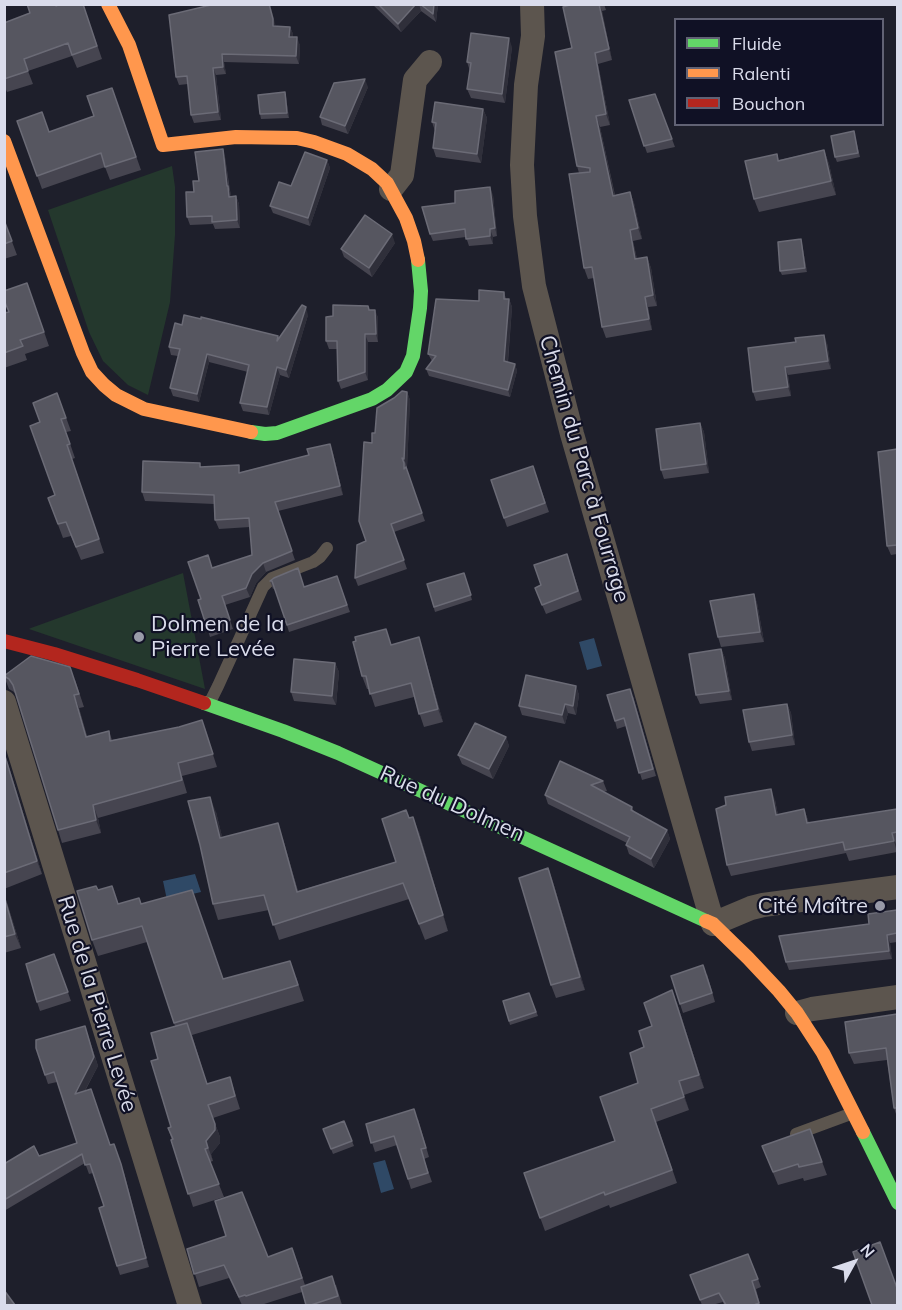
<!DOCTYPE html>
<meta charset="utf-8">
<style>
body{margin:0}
#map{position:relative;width:902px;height:1310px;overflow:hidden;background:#1e1f2b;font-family:Mulish,sans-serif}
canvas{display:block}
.frame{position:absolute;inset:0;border:6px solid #dadceb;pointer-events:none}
.legend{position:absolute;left:674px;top:18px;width:210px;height:108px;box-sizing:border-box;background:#101125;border:2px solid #616274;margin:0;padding:8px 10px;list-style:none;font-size:18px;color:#dadceb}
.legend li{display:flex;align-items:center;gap:12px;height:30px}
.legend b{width:30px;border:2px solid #616274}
.north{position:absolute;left:824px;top:1232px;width:60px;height:60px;-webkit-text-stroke:4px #101125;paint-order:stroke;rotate:50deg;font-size:16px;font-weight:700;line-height:24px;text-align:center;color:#dadceb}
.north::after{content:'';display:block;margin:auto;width:21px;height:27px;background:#dadceb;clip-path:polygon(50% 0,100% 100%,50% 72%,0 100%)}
</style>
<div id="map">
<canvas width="902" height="1310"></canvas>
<div class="frame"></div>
<ul class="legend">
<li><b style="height:8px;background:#63d668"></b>Fluide</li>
<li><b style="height:8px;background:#ff974d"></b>Ralenti</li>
<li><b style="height:8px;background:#b3261e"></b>Bouchon</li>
</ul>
<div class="north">N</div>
</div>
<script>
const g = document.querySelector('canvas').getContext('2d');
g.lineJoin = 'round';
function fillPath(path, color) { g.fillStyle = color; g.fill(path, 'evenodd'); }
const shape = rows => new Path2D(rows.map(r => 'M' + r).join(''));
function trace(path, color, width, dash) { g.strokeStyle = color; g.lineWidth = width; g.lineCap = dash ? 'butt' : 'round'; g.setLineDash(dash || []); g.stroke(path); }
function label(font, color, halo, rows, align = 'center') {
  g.font = font + ' Mulish,sans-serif'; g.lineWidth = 4.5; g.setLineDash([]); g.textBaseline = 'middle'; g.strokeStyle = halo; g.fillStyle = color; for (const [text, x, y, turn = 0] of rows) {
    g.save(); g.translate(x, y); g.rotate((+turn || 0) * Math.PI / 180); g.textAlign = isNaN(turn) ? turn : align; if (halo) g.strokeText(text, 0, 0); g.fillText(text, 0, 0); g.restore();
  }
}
const green = shape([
 [172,166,175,187,175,235,170,302,148,395,128,385,103,361,89,332,48,210],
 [183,573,205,689,29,629,31,628]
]);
const water = shape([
 [594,638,602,666,587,670,579,642],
 [195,874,201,892,167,900,163,881],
 [385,1160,394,1189,381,1193,373,1163]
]);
const lane = shape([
 [209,704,218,686,263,587,272,578,313,562,320,557,327,548],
 [796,1134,853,1113]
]);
const street = shape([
 [532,4,533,36,526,85,522,165,525,216,534,286,572,434,713,924,751,908,763,905,898,887],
 [391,189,402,175,415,80,430,62],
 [4,702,190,1306],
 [797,1013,812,1009,898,997]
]);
const fast = shape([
 [251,432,265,434,277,433,372,399,387,390,406,372,413,356,420,308,421,291,418,260],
 [204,703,283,731,338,753,706,921],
 [863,1132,898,1203]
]);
const slow = shape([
 [108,4,129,45,163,145,236,137,297,138,314,142,347,154,372,169,387,183,406,218,414,241,418,260],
 [4,141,83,353,92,372,104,385,116,395,144,409,251,432],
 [706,921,713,924,748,958,779,991,797,1013,823,1053,863,1132]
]);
const jam = shape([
 [4,641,54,654,137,680,204,703]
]);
const wall = shape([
 [83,4,102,59,77,68,72,56,28,71,33,84,7,92,4,85,4,23,57,5],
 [372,4,438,4,436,22,421,11,401,32],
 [573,4,604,4,606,10,602,11,612,60,598,64,610,125,600,127,615,195,630,192,634,203,642,239,633,241,637,259,647,257,651,268,657,306,648,307,652,330,606,338,602,327,594,278,588,279,584,268,579,173,577,166,572,48],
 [275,26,290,27,293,34,293,37,300,45,299,64,224,62,226,74,216,75,221,120,194,123,191,115,188,84,179,85,176,77],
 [512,47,505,103,471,98,467,89,470,71,467,62],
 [368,87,348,134,322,125,320,117],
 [112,88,141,170,110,180,105,167,42,189,17,121,49,132,94,116],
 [655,94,675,147,647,153,629,100],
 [286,97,289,118,261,119,260,114],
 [483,109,487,118,481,163,436,157,433,148,435,131,432,122],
 [855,136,860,157,837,162,835,157],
 [824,150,829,164,836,195,759,212,754,199,777,154,779,160],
 [225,157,231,197,236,196,239,204,240,228,215,229,213,224,190,225,187,217,194,192,199,181],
 [327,160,330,168,310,226,273,213,270,206,291,186],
 [493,195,497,236,493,237,493,244,469,246,466,237,433,241,430,234,455,203],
 [4,220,17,255,4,259],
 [801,239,802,244,807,272,782,275,780,271],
 [395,243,372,277,344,257,341,249],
 [27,283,49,346,25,354,27,360,4,368,4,313,9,312],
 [504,292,506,299,509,299,512,307,508,362,515,364,517,371,510,397,429,376,426,369,432,361,428,354,479,301],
 [370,310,378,317,378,342,368,342,368,380,341,389,338,381,337,349,329,349,326,341,333,316],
 [308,315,289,378,280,375,269,415,243,411,240,403,248,372,209,362,199,402,173,396,170,388,178,356,171,355,169,347,182,325,279,338],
 [827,343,831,369,788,375,791,396,756,401,753,392,748,348],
 [407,392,410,400,407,467,405,467,425,521,394,532,407,569,358,586,355,578,366,541,372,443,375,433],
 [57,393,71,431,66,432,75,458,72,459,104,553,81,560,71,536,63,538,48,498,55,495,40,422],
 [700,423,704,432,709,473,664,479,661,470],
 [330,444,333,453,343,495,278,511,295,560,266,572,256,583,250,597,225,605,233,629,210,637,198,600,201,599,213,568,252,555,250,527,219,529,215,520,214,504,145,501,142,492,202,467,241,472,309,455],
 [897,449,897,554,891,555,887,546],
 [533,466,549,512,507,527,491,480],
 [567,554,582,600,546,614,535,588,541,585],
 [464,573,472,600,435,612,427,584],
 [337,576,350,612,289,632,275,588,273,589,270,581,274,578,304,587],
 [754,594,757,603,764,642,721,647,718,637],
 [419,637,423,651,443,722,424,727,414,697,375,707,369,689,367,689,362,676,392,645],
 [721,649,725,658,732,700,700,704,696,695],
 [335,663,339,672,336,705,294,701,291,692],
 [4,676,75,680,84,707,79,708,87,736,109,731,112,740,179,727,202,720,217,767,182,776,187,793,98,818,101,833,62,843,16,695,14,692,9,689],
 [576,686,579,695,576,715,568,713,565,724,522,715,519,706],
 [633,696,656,776,642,780,626,726,617,729,615,721],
 [787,704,791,713,795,745,752,751,749,742],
 [506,737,509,746,493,779,462,764,458,755],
 [4,751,42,874,4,889],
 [603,781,607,791,603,792,632,807,634,812,667,830,670,839,654,868,629,854,626,845,627,843,548,804,545,795],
 [775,800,778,815,804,809,809,823,897,809,897,844,896,844,897,852,849,861,846,853,731,876,727,865],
 [216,812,222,837,283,839,298,891,396,862,409,818,419,832,448,931,425,940,409,899,279,940,269,910,218,920,213,904,200,845],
 [548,868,553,882,585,990,556,998,551,985],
 [98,890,118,904,141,904,223,979,296,977,304,1001,192,1035,207,1084,230,1077,240,1109,213,1118,220,1137,220,1143,211,1154,213,1161,210,1162,224,1197,193,1207,168,1128,171,1127,158,1059,175,1026,147,942,98,956,92,940],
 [4,893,21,948,4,953],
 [897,910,897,942,890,943,892,959,789,970,786,962,869,924],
 [54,954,71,1001,40,1011,37,1002],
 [707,974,715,1002,683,1013,680,1004],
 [529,993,538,1016,510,1025,503,1001],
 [677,1003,704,1088,684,1095,689,1110,656,1122,677,1183,610,1208,609,1205,545,1231,524,1173,615,1141,638,1083,644,1047,652,1026],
 [897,1014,897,1117,894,1108,887,1060,854,1064,849,1053],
 [85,1026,98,1066,85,1091,124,1173,149,1267,120,1275,117,1266,104,1206,93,1173,89,1174,85,1163,4,1211,4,1164,39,1156,77,1143,57,1082,48,1084,45,1075],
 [418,1119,429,1157,424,1159,432,1182,411,1189,397,1145,375,1152,366,1124],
 [344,1121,354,1146,333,1154,323,1129],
 [810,1129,827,1175,804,1181,803,1178,778,1185,762,1146],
 [187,1249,268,1257,297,1261,305,1285,336,1285,342,1305,306,1305,302,1292,261,1305,242,1305,229,1278,199,1287],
 [758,1279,761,1287,756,1289,760,1305,724,1305,723,1302,712,1305,702,1305,693,1283]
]);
const shadedWall = shape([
 [269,4,270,4,276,27,273,26],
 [416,4,419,4,421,11,401,32,398,24],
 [434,4,438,4,436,22,433,14],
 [599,4,602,11,612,60,609,49],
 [290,27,293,34,292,45,289,37],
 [297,37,300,45,299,64,296,56],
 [509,38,512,47,505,103,502,94],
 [595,53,598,64,610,125,606,114],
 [222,54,224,62,226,74,223,67],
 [213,68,216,75,221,120,218,112],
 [365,79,368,87,348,134,345,126],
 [285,92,286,97,289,118,287,113],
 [483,109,487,118,481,163,477,154],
 [596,116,600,127,617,207,613,196],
 [223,149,225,157,229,189,231,194,231,204,229,197],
 [824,150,829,164,836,195,831,181],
 [327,160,330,168,310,226,308,218],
 [490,187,493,195,497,236,495,228],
 [630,192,634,203,642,239,638,228],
 [236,196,239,204,240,228,237,220],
 [490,229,493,237,493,244,490,236],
 [630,230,633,241,639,270,635,259],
 [392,234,395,243,372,277,369,268],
 [801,239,802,244,807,272,805,268],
 [647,257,651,268,657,306,653,295],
 [645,297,648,307,652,330,649,319],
 [509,299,512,307,507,369,504,361],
 [306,307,308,315,289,378,286,370],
 [375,310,378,317,378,342,376,334],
 [365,334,368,342,368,380,365,372],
 [824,335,827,343,831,369,828,361],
 [207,354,209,362,199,402,197,394],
 [515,364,517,371,510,397,508,390],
 [277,367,280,375,269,415,267,407],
 [785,367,788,375,791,396,788,387],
 [407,392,410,400,407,467,404,459],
 [700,423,704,432,709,473,706,464],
 [330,444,333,453,343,495,340,486],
 [263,563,266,572,256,583,250,597,246,588,252,574],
 [754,594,757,603,764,642,760,632],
 [419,637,423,651,443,722,438,709],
 [721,649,725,658,732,700,729,691],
 [335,663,339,672,336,705,332,696],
 [576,686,579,695,576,715,573,706],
 [74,695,79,708,90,750,86,737],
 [565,704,568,713,565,724,562,715],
 [787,704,791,713,795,745,792,735],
 [202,720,207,733,217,767,213,754],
 [506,737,509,746,493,779,489,769],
 [4,751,42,874,37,861,4,753],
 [771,789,775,800,780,826,776,815],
 [210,797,216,812,226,853,220,838],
 [93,805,98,818,101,833,96,820],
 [804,809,808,820,811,834,807,823],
 [413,817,419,832,448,931,443,915],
 [278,823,283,839,302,907,297,892],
 [667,830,670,839,654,868,651,859],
 [892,833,896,844,897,852,894,841],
 [548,868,553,882,585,990,580,977],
 [4,893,21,948,15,934,4,896],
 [887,935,890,943,892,959,889,951],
 [672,990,677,1003,704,1088,699,1075],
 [85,1026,98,1066,78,1103,75,1094],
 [679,1081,684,1095,689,1110,684,1097],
 [215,1124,220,1137,220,1143,211,1154,213,1161,206,1141],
 [114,1144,124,1173,149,1267,146,1258]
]);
const building = shape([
 [27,4,56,4,56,6,60,4,83,4,97,46,72,55,68,43,24,59,28,71,4,79,4,23,30,13,27,4],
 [215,4,269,4,273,19,273,26,290,27,289,37,297,37,296,56,222,54,223,67,213,68,218,112,191,115,187,76,176,77,169,15,215,4],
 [378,4,416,4,398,24,378,4],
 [420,4,434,4,433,14,420,4],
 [573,4,599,4,609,49,595,53,606,114,596,116,613,196,630,192,638,228,630,230,635,259,647,257,653,295,645,297,649,319,602,327,592,267,584,268,569,174,590,172,590,168,577,166,555,52,572,48,563,7,573,4],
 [471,33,509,38,502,94,467,89,471,63,467,62,471,33],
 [365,79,345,126,320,117,334,83,365,79],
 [112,88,136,157,105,167,101,153,37,176,17,121,42,112,49,132,94,116,87,96,112,88],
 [285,92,287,113,260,114,258,95,285,92],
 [655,94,672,139,644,146,629,100,655,94],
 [435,102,483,109,477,154,433,148,436,123,432,122,435,102],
 [854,131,858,153,835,157,831,136,854,131],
 [223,149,227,186,228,186,229,197,236,196,237,220,212,222,212,216,187,217,186,192,194,192,193,181,199,181,195,152,223,149],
 [824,150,831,181,754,199,745,161,777,154,778,161,824,150],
 [305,152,327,160,308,218,270,206,279,182,291,186,305,152],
 [490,187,495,228,490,229,490,236,466,239,465,229,430,234,422,207,455,203,455,191,490,187],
 [365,215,392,234,369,268,341,249,365,215],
 [4,220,12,241,4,244,4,220],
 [801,239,805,268,780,271,778,242,801,239],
 [27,283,44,332,20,340,23,346,4,353,4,313,9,312,4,300,4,291,27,283],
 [479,290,504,292,504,299,509,299,504,361,515,364,508,390,426,369,436,356,428,354,436,299,479,301,479,290],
 [302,305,306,307,286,370,277,367,267,407,240,403,249,365,207,354,197,394,170,388,180,349,169,347,175,323,182,325,184,315,201,319,201,317,278,336,277,341,302,305],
 [333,305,368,306,369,310,375,310,376,334,365,334,365,372,338,381,337,341,326,341,326,317,333,316,333,305],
 [824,335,828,361,785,367,788,387,753,392,748,348,796,342,795,338,824,335],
 [402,391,407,392,404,459,402,458,404,463,404,469,406,467,422,513,391,524,404,560,355,578,357,545,366,541,359,521,364,442,372,443,372,433,375,433,377,408,394,398,402,391],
 [57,393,66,418,61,419,70,444,67,445,99,539,76,547,66,522,58,524,48,498,55,495,30,426,40,422,33,403,57,393],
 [700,423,706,464,661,470,656,429,700,423],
 [330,444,340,486,275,502,292,551,263,563,252,574,246,588,222,596,230,620,207,628,198,600,201,599,188,562,208,555,212,568,252,555,249,518,215,520,214,495,142,492,143,461,200,463,200,467,239,465,239,473,309,455,307,449,330,444],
 [897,449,897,545,887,546,878,452,897,449],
 [533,466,545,503,504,518,491,480,533,466],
 [567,554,578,591,542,605,535,588,541,585,534,565,567,554],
 [298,568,304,587,337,576,347,605,287,625,272,581,270,581,274,578,298,568],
 [464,573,471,595,434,607,427,584,464,573],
 [754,594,760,632,718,637,710,601,754,594],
 [386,629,391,645,419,637,438,709,419,714,411,683,370,694,366,676,362,676,353,642,356,641,355,637,386,629],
 [721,649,729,691,696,695,689,654,721,649],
 [31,656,70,667,79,694,74,695,86,737,109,731,110,741,179,727,202,720,213,754,178,763,182,780,93,805,96,820,58,830,13,685,9,679,4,676,31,656],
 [294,659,335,663,332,696,291,692,294,659],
 [526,675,576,686,573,706,565,704,562,715,519,706,526,675],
 [630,689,653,769,639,773,624,718,615,721,607,695,630,689],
 [787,704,792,735,749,742,743,710,787,704],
 [475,723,506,737,489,769,458,755,475,723],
 [4,753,37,861,4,873,4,753],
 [560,761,603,781,591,785,632,807,631,810,667,830,651,859,626,845,630,837,545,795,560,761],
 [771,789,776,815,804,809,807,823,897,809,897,832,892,833,894,841,845,850,843,842,727,865,716,809,726,805,725,797,771,789],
 [210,797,220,838,278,823,297,892,396,862,382,819,406,810,409,818,413,817,443,915,419,924,403,883,273,925,264,895,213,904,200,845,188,801,210,797],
 [548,868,580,977,551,985,519,878,548,868],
 [96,886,98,890,112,886,118,904,139,898,141,904,192,890,223,979,290,961,298,985,174,1023,142,926,92,940,77,891,96,886],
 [4,896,15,934,4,937,4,896],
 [897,910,897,933,887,935,889,951,786,962,779,936,869,924,868,914,897,910],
 [54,954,68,992,37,1002,26,964,54,954],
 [703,965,712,993,680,1004,671,976,703,965],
 [672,990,699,1075,679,1081,684,1097,651,1109,672,1170,605,1195,604,1192,540,1218,524,1173,615,1141,600,1097,638,1083,630,1053,644,1047,639,1031,652,1026,644,1003,672,990],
 [529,993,536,1012,509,1021,503,1001,529,993],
 [897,1014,897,1108,894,1108,886,1048,849,1053,845,1022,897,1014],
 [187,1023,207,1084,230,1077,235,1096,208,1105,215,1124,215,1130,206,1141,208,1148,205,1149,219,1184,188,1194,171,1140,173,1139,168,1128,171,1127,151,1061,158,1059,151,1033,187,1023],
 [85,1026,94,1057,75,1094,91,1089,110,1145,114,1144,121,1164,146,1258,117,1266,99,1208,104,1206,90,1164,85,1165,82,1154,4,1200,4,1164,34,1146,39,1156,77,1143,54,1072,45,1075,36,1048,36,1040,85,1026],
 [414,1109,426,1148,421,1149,428,1173,408,1179,394,1136,371,1143,366,1124,414,1109],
 [344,1121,352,1141,331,1149,323,1129,344,1121],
 [810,1129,822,1162,799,1167,798,1164,773,1172,762,1146,810,1129],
 [242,1192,268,1257,292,1248,302,1278,246,1296,245,1295,239,1297,224,1265,194,1274,187,1249,226,1236,215,1201,242,1192],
 [880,1242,897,1288,897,1305,872,1305,853,1252,880,1242],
 [748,1254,758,1279,752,1281,759,1303,754,1305,726,1305,719,1293,700,1300,690,1275,748,1254],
 [332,1276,338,1296,311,1305,306,1305,301,1287,332,1276],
 [4,1290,15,1305,4,1305,4,1290]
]);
const markers = [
 [139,637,6,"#989aa8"],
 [880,906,6,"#989aa8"]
];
const streetNames = [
 ["Chemin du Parc à Fourrage",584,469,74],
 ["Rue du Dolmen",452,804,24],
 ["Rue de la Pierre Levée",97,1004,73]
];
const poiNames = [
 ["Dolmen de la",151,624],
 ["Pierre Levée",151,649],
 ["Cité Maître",868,906,"right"]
];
fillPath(green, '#24382d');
fillPath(water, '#2f4966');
trace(lane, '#5c554e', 12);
trace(street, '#5c554e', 24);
trace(fast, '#63d668', 14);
trace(slow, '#ff974d', 14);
trace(jam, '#b3261e', 14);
fillPath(wall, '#464550');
fillPath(shadedWall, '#2f2f3a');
fillPath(building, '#565660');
trace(building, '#6b6b76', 1.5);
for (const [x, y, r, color] of markers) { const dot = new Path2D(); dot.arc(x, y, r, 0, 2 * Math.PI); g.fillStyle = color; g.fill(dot); trace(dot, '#101125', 2); }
label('22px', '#dadceb', '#101125', streetNames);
label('22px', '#dadceb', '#101125', poiNames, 'left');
</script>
